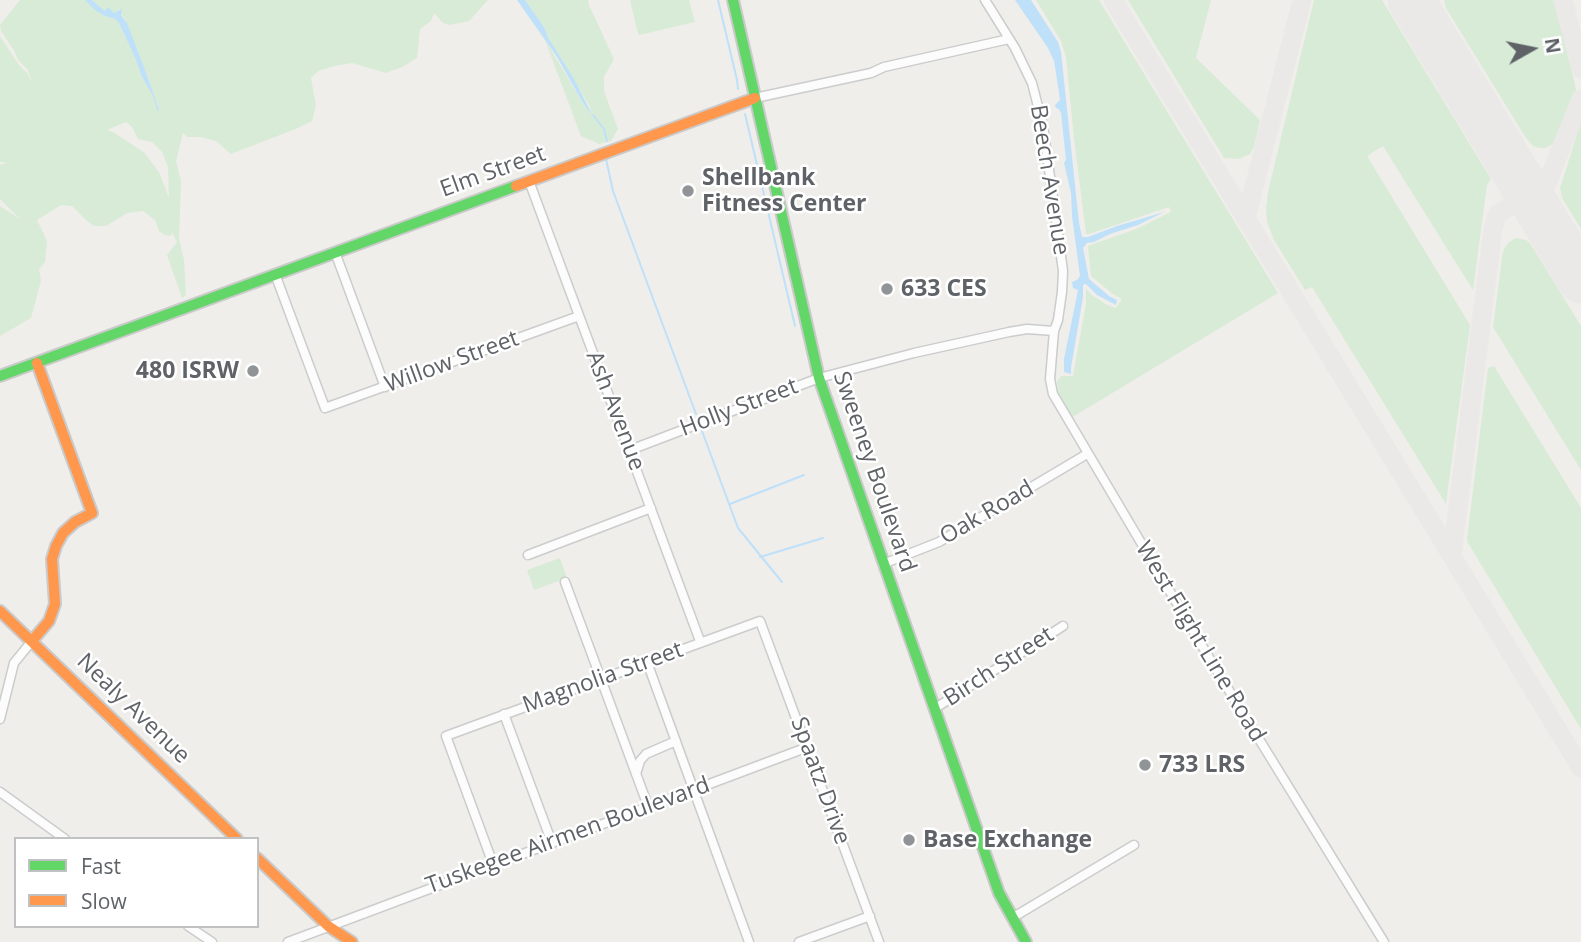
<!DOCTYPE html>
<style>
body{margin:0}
#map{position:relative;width:1581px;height:942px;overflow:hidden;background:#efeeea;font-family:"Open Sans",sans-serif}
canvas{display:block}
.legend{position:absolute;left:14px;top:837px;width:245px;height:91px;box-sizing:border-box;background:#fff;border:2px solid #bfc1c3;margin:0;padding:9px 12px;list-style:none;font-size:21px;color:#5f6368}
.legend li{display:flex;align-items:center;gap:14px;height:35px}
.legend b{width:35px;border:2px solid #bfc1c3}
.north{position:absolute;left:1497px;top:14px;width:70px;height:70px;-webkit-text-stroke:5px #fff;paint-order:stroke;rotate:81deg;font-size:19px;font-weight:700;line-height:28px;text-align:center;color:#5f6368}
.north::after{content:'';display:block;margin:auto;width:24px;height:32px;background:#5f6368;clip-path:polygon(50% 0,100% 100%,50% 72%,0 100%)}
</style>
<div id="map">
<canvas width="1581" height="942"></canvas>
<ul class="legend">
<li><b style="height:9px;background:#63d668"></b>Fast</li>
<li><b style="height:9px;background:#ff974d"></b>Slow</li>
</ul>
<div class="north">N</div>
</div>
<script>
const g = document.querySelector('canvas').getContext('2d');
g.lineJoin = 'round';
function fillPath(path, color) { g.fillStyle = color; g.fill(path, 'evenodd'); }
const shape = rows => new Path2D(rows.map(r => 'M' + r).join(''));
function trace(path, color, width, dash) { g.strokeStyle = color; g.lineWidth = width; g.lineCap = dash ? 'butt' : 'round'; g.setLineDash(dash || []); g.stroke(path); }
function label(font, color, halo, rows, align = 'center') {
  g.font = font + ' "Open Sans",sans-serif'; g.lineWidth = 5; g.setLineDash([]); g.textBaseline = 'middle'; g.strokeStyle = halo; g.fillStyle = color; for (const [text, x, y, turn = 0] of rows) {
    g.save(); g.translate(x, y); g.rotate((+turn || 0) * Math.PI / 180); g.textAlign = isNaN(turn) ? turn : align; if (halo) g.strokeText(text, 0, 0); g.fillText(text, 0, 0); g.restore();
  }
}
const green = shape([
 [20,0,85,0,105,16,115,19,119,23,136,60,141,75,153,96,158,111,159,108,144,67,125,19,121,14,120,9,114,13,106,12,92,0,488,0,469,21,450,25,443,23,434,13,431,21,420,29,417,58,402,67,386,73,352,63,334,66,318,71,311,78,316,106,312,121,298,128,231,154,216,141,201,137,187,137,183,133,176,161,181,181,179,239,184,260,186,295,182,298,167,255,177,242,172,232,171,236,165,235,159,231,155,220,143,211,127,213,106,226,94,226,86,220,72,206,61,205,37,220,47,241,45,262,39,269,41,281,31,318,0,336,0,206,20,219,0,199,0,165,7,162,0,162,0,36,19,65,28,74,34,85,27,69,18,60,15,52,1,31,0,25],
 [126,122,132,127,138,139,152,142,162,152,168,167,169,198,160,174,145,153,113,132,107,130],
 [525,0,588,0,589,5,614,59,604,77,604,91,618,129,611,141,599,144,581,136,545,40,583,103,592,114,589,105,551,43,544,27],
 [630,0,689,0,695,22,639,35,637,30],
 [1036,0,1099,0,1278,293,1071,418,1059,397,1057,382,1061,376,1073,376,1086,304,1086,289,1092,295,1107,305,1116,308,1122,299,1113,294,1091,276,1088,246,1136,229,1171,212,1169,207,1089,234,1086,234,1074,138,1066,57,1061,41],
 [1128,0,1211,0,1196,58,1260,120,1254,147,1250,154,1239,159,1224,158],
 [1314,0,1382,0,1491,179,1487,185,1473,290,1383,146,1367,156,1470,325,1446,504,1312,287,1305,290,1274,240,1267,222,1266,208,1268,192],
 [1444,0,1555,0,1576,89,1575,96,1556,140,1551,145,1546,148,1539,148,1533,146,1526,138,1446,8],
 [1581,122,1581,229,1562,198,1560,188],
 [1516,238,1526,240,1530,243,1581,326,1581,470,1493,327,1503,251,1508,243],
 [1494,366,1581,508,1581,729,1468,543,1467,539,1488,368],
 [560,558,567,578,534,590,527,570]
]);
const water = shape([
 [85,0,92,0,105,11,108,7,114,13,121,9,122,10,121,15,127,23,144,67,159,109,158,112,153,96,141,75,136,60,119,23,115,19,105,16,95,10],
 [517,0,525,0,544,27,549,39,574,79,593,116,583,103,557,57],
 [1015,0,1031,0,1058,42,1061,52,1079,223,1082,237,1088,237,1117,226,1164,212,1138,225,1110,234,1094,242,1087,243,1083,248,1089,279,1109,296,1117,300,1116,305,1097,295,1086,284,1083,285,1083,297,1071,368,1071,374,1064,372,1064,359,1078,290,1073,288,1072,282,1077,280,1080,276,1072,216,1071,193,1064,163,1066,160,1061,113,1059,109,1056,108,1055,105,1060,100,1056,73,1054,61,1048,48]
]);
const stream = shape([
 [718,0,737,80,738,89],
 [745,114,795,326],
 [593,115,604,129,607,141],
 [606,159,613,191,696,414],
 [702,431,738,528,782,582],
 [730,504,804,475],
 [760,557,823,538]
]);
const taxiway = shape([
 [1113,0,1581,768],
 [1425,0,1434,38],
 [1563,0,1581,69],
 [1537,208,1581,99],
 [1246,218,1302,0],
 [1452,555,1493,229,1497,215,1528,193]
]);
const runway = shape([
 [1411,0,1581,280]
]);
const street = shape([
 [985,0,1015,48,1032,83,1043,126,1063,271,1062,292,1058,320,1054,331,1050,379,1053,394,1214,666,1384,942],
 [755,98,871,73,884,67,1009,39],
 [529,181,700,641],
 [335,252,385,387],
 [275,274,325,408,579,316],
 [630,450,819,378,914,353,1009,332,1027,329,1054,331],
 [528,555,651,508],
 [883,564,939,542,1087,454],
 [565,582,648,806],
 [647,662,749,942],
 [934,709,1063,626],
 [504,714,552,843],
 [0,719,14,663,32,641],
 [636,774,640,761,646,754,676,741],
 [0,792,65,839],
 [493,864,446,736,760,621,879,942],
 [1012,918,1134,845],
 [188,926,212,942],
 [288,942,808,747],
 [799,942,870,916]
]);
const fast = shape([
 [733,0,819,378,999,893,1026,942],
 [0,376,516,186]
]);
const slow = shape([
 [516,186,755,98],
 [0,611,237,839],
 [32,641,49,621,55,604,52,559,56,546,63,533,75,522,92,513,37,363],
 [257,858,328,926,352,942]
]);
const markers = [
 [688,191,7,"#919496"],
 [887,289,7,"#919496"],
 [253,371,7,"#919496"],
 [1145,765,7,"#919496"],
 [909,840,7,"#919496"]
];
const streetNames = [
 ["Elm Street",493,172,-20],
 ["Beech Avenue",1049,180,81],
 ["Willow Street",452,362,-20],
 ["Holly Street",739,408,-21],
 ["Ash Avenue",615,411,69],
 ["Sweeney Boulevard",874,472,71],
 ["Oak Road",987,513,-30],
 ["West Flight Line Road",1200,642,59],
 ["Birch Street",999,667,-33],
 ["Magnolia Street",603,678,-20],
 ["Nealy Avenue",133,709,44],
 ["Spaatz Drive",820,781,70],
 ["Tuskegee Airmen Boulevard",568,836,-20]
];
const poiNames = [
 ["Shellbank",702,178],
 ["Fitness Center",702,204],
 ["633 CES",901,289],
 ["480 ISRW",239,371,"right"],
 ["733 LRS",1159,765],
 ["Base Exchange",923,840]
];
fillPath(green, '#d8ebd6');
fillPath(water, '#bfe0f9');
trace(stream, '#bfe0f9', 2);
trace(taxiway, '#eae9e7', 19);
trace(runway, '#eae9e7', 47);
trace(street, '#cbcccc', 11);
trace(fast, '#cacacb', 14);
trace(slow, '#cacacb', 14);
trace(street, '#fdfcfc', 8);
trace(fast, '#63d668', 10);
trace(slow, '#ff974d', 10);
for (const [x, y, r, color] of markers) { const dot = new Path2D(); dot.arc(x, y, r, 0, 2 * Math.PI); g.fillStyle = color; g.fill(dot); trace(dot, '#fff', 2.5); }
label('23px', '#5f6368', '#fff', streetNames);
label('bold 23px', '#5f6368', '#fff', poiNames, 'left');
</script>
